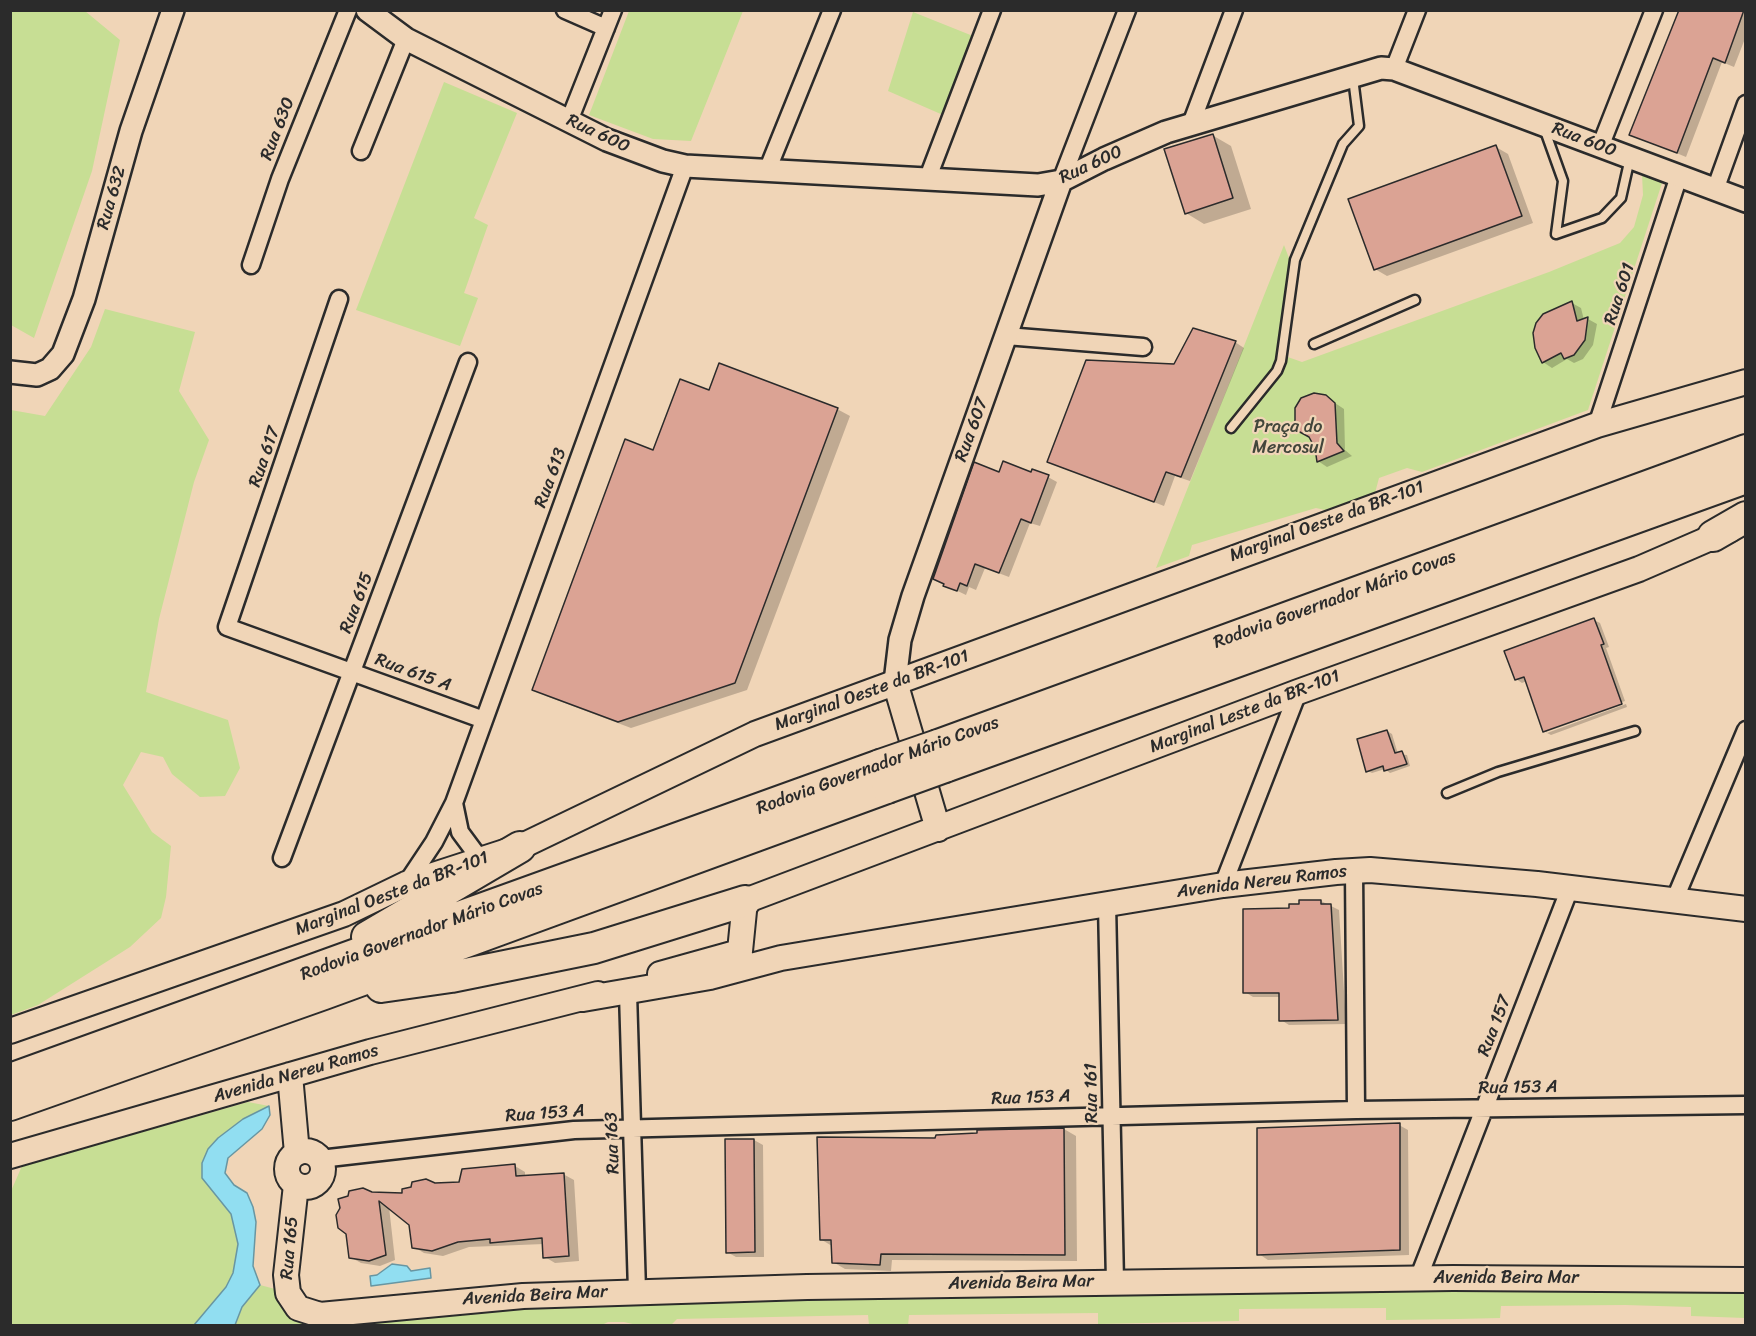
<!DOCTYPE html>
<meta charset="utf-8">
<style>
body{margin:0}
#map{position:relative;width:1756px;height:1336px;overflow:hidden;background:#f0d5b7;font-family:Sriracha,sans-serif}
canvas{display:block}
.frame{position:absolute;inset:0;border:12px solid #2b2b2b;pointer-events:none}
</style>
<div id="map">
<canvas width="1756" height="1336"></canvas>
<div class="frame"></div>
</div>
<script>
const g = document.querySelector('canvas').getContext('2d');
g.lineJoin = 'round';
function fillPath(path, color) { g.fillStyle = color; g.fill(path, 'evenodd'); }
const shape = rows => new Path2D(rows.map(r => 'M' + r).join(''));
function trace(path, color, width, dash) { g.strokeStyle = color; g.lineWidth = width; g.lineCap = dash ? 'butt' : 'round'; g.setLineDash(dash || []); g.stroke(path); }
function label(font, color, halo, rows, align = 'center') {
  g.font = font + ' Sriracha,sans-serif'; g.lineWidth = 4.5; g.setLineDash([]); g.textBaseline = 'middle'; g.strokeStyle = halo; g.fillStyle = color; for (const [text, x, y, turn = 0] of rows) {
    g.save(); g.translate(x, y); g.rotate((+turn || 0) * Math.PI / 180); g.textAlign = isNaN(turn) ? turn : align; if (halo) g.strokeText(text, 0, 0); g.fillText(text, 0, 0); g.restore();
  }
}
const green = shape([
 [11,10,85,11,120,40,92,171,34,338,11,325],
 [629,11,743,11,691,141,653,139,589,115],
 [913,12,973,36,943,115,888,91],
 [444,82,517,113,474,218,488,225,464,293,478,298,460,346,356,310],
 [1642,174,1663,180,1588,410,1422,472,1407,468,1379,478,1375,493,1325,510,1316,508,1192,545,1189,556,1156,568,1284,245,1292,266,1284,298,1281,331,1282,355,1302,362,1549,272,1620,243,1634,227,1643,195],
 [105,309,195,332,179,391,209,440,194,482,159,619,146,692,228,720,240,768,225,796,200,797,172,774,163,757,141,752,123,785,152,832,171,846,166,897,161,918,130,947,38,1005,11,1015,11,410,45,416,91,347],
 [248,1102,269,1106,243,1119,218,1138,208,1149,203,1178,231,1214,238,1244,233,1273,226,1287,198,1322,194,1325,11,1326,11,1191,22,1166],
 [260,1285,275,1289,277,1296,323,1326,235,1326,242,1307],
 [1746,1289,1745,1318,1691,1316,1691,1307,1625,1305,1501,1306,1500,1318,1458,1319,1386,1320,1386,1308,1239,1309,1239,1321,1098,1324,1098,1313,909,1315,908,1326,869,1325,868,1315,677,1319,670,1326,637,1325,624,1322,608,1322,600,1326,327,1326,455,1312,713,1300,1212,1291]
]);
const water = shape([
 [269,1106,270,1115,262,1129,228,1158,225,1173,234,1185,247,1193,253,1207,256,1222,253,1266,260,1285,242,1307,235,1325,194,1325,226,1287,233,1273,238,1244,231,1214,202,1178,202,1163,208,1149,218,1138,243,1119,269,1106],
 [392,1264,407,1266,411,1271,430,1268,431,1278,371,1286,370,1276,377,1275,392,1264]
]);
const shadow = shape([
 [1681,10,1746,10,1746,36,1734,67,1722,62,1686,157,1630,134],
 [1212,135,1231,146,1251,209,1204,224,1186,213],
 [1496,147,1508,154,1533,223,1387,276,1375,269],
 [1572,303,1581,308,1584,320,1588,319,1597,324,1593,345,1583,359,1574,363,1567,359,1552,368,1543,362],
 [1235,342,1244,348,1190,481,1175,476,1164,506,1049,461,1175,365],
 [710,392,837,409,850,416,747,690,631,728,546,696,534,689,654,452],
 [1326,397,1344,409,1345,450,1352,456,1327,467,1318,461,1316,448],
 [1000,474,1048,477,1057,482,1040,526,1030,523,1009,577,985,568,976,590,969,587,966,595,943,584],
 [1594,620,1600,623,1609,647,1606,648,1625,701,1547,729,1547,733,1527,681,1522,683,1516,679],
 [1626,704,1627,707,1551,735,1547,733],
 [1387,731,1392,734,1398,754,1407,755,1410,766,1390,773,1385,769,1372,773,1368,771],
 [1321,901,1339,910,1346,1024,1289,1025,1281,1020,1280,997,1253,997,1245,992,1290,910],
 [1399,1125,1408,1130,1409,1255,1268,1260,1259,1254],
 [1064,1129,1076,1136,1077,1261,892,1260,891,1271,845,1269,833,1262,832,1246,822,1240,936,1140,979,1135,979,1132],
 [754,1140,763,1145,764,1257,736,1257,727,1252],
 [515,1166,525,1172,525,1177,563,1174,574,1180,579,1261,555,1263,545,1257,544,1244,469,1247,443,1256,424,1253,414,1247,410,1224,389,1207,395,1260,380,1266,361,1263,350,1257,347,1234,339,1228,340,1200,404,1194,434,1184,460,1184]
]);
const building = shape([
 [1679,10,1744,10,1725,63,1713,58,1677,153,1629,135,1679,10],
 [1213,134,1233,198,1185,214,1164,149,1213,134],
 [1496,145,1522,216,1374,270,1348,199,1496,145],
 [1572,301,1577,321,1588,317,1585,340,1574,355,1564,359,1561,353,1542,363,1535,348,1533,333,1536,323,1543,314,1572,301],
 [1193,328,1236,341,1181,477,1166,472,1154,502,1047,462,1086,360,1174,364,1193,328],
 [719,363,838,408,735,683,618,722,532,690,625,439,653,450,680,379,709,390,719,363],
 [1314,393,1326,395,1335,403,1337,443,1344,451,1317,462,1315,448,1309,437,1298,431,1295,422,1295,408,1301,398,1314,393],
 [1003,461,1031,472,1032,469,1049,475,1031,523,1021,519,999,573,975,564,967,586,960,583,957,591,943,586,944,584,933,579,974,462,999,472,1003,461],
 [1594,618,1604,644,1601,645,1622,704,1543,732,1524,677,1515,680,1504,651,1594,618],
 [1387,730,1395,753,1402,751,1407,764,1384,771,1383,766,1366,772,1357,739,1387,730],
 [1299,900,1321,900,1321,904,1331,904,1338,1020,1279,1021,1279,993,1243,993,1243,909,1289,908,1289,904,1299,904,1299,900],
 [1400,1123,1400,1250,1257,1255,1257,1128,1400,1123],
 [1064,1128,1065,1255,881,1254,880,1265,832,1263,831,1240,820,1240,817,1137,935,1138,936,1135,977,1133,977,1130,1064,1128],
 [725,1139,754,1139,755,1252,726,1253,725,1139],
 [515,1164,516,1176,564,1173,569,1256,543,1258,542,1238,490,1243,490,1239,458,1242,432,1251,412,1248,409,1225,379,1201,386,1255,369,1261,349,1258,346,1234,338,1228,336,1215,340,1208,338,1199,348,1196,349,1191,363,1188,372,1192,402,1193,402,1189,411,1187,412,1182,426,1179,435,1183,459,1182,462,1169,515,1164]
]);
const service = shape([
 [1544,128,1563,181,1556,234,1602,218,1621,198,1630,158],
 [1314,344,1415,300],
 [1231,428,1277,371,1281,361,1295,260,1343,144,1359,126,1353,78],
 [1447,793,1498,772,1635,731]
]);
const minor = shape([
 [565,10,606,28],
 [1394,69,1417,10],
 [569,121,613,10],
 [1191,124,1234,10],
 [1600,147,1654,10],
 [361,151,406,39],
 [767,171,832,10],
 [927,180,992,10],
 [1061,181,1127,10],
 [1715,190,1746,104],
 [251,265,280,179,348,10],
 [339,299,227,627,484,720],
 [1006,336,1143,347],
 [1597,425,1679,176],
 [454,803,460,832,480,859],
 [282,858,468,362],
 [1354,871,1356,1110],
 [406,884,434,842,454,803,685,166],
 [1223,885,1298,692],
 [1674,901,1746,730],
 [1107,904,1115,1282],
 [628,993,637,1291],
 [320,1159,574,1130,1356,1110,1746,1105],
 [1418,1279,1570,888]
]);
const tertiary = shape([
 [367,10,406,39,607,140,663,161,685,166,1038,185,1061,181,1104,159,1166,132,1381,68,1394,69,1746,201],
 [10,372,37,375,50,369,63,354,84,299,131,131,173,10],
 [895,682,900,640,913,596,1061,181]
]);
const secondary = shape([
 [895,682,938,829],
 [660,974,739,952],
 [715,974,737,959,740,951,745,901,1298,692,1639,569,1729,530],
 [583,999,710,977,781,958,1223,885,1336,872,1370,870,1537,884,1746,909],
 [10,1031,344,914,406,884,520,847,755,734,1597,425,1746,382],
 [290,1075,297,1153],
 '287 1169a18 18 0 1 1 36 0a18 18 0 1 1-36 0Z',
 [10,1156,370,1052,598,994],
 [296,1185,286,1275,288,1293,298,1308,320,1315,523,1296,807,1287,1453,1278,1746,1280]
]);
const motorway = shape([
 [1713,536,1746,517],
 [938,745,1746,450],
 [945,767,1746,478],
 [367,937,520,847],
 [381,987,451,977,594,948,745,901],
 [10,1079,880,765],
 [10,1105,324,994,887,788]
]);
const motorwayBridge = shape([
 [880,765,938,745],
 [887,788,945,767]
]);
const streetNames = [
 ["Rua 630",278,129,-69],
 ["Rua 600",598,134,25],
 ["Rua 600",1584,140,21],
 ["Rua 600",1091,165,-25],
 ["Rua 632",112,198,-74],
 ["Rua 601",1620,294,-72],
 ["Rua 607",972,430,-70],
 ["Rua 617",265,457,-71],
 ["Rua 613",551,478,-70],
 ["Marginal Oeste da BR-101",1327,522,-20],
 ["Rodovia Governador Mário Covas",1335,600,-20],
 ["Rua 615",357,603,-69],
 ["Rua 615 A",413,673,20],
 ["Marginal Oeste da BR-101",872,691,-20],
 ["Marginal Leste da BR-101",1245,712,-21],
 ["Rodovia Governador Mário Covas",878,766,-20],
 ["Avenida Nereu Ramos",1262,882,-7],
 ["Marginal Oeste da BR-101",392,894,-21],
 ["Rodovia Governador Mário Covas",422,932,-20],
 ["Rua 157",1495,1026,-69],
 ["Avenida Nereu Ramos",296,1074,-16],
 ["Rua 153 A",1518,1088,-1],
 ["Rua 161",1092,1093,-91],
 ["Rua 153 A",1031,1098,-2],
 ["Rua 153 A",545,1114,-4],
 ["Rua 163",613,1143,-92],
 ["Rua 165",290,1248,-85],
 ["Avenida Beira Mar",1506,1278],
 ["Avenida Beira Mar",1021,1283,-1],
 ["Avenida Beira Mar",535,1296,-3]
];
const parkNames = [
 ["Praça do",1288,427],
 ["Mercosul",1288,448]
];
fillPath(green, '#c7de94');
fillPath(water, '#91def1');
trace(water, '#6896a2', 1.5);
fillPath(shadow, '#0003');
fillPath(building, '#dba394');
trace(building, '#2b2b2b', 1.5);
trace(service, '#2b2b2b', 13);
trace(minor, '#2b2b2b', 21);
trace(tertiary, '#2b2b2b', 26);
trace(secondary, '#2b2b2b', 28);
trace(motorway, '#2b2b2b', 34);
trace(service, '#f0d5b7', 8);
trace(minor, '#f0d5b7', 16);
trace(tertiary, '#f0d5b7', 21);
trace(secondary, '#f0d5b7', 24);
trace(motorway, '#f0d5b7', 30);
trace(motorwayBridge, '#2b2b2b', 34, []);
trace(motorwayBridge, '#f0d5b7', 30);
label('18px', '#2b2b2b', '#f0d5b7', streetNames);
label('18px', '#42463b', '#f0d5b7', parkNames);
</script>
